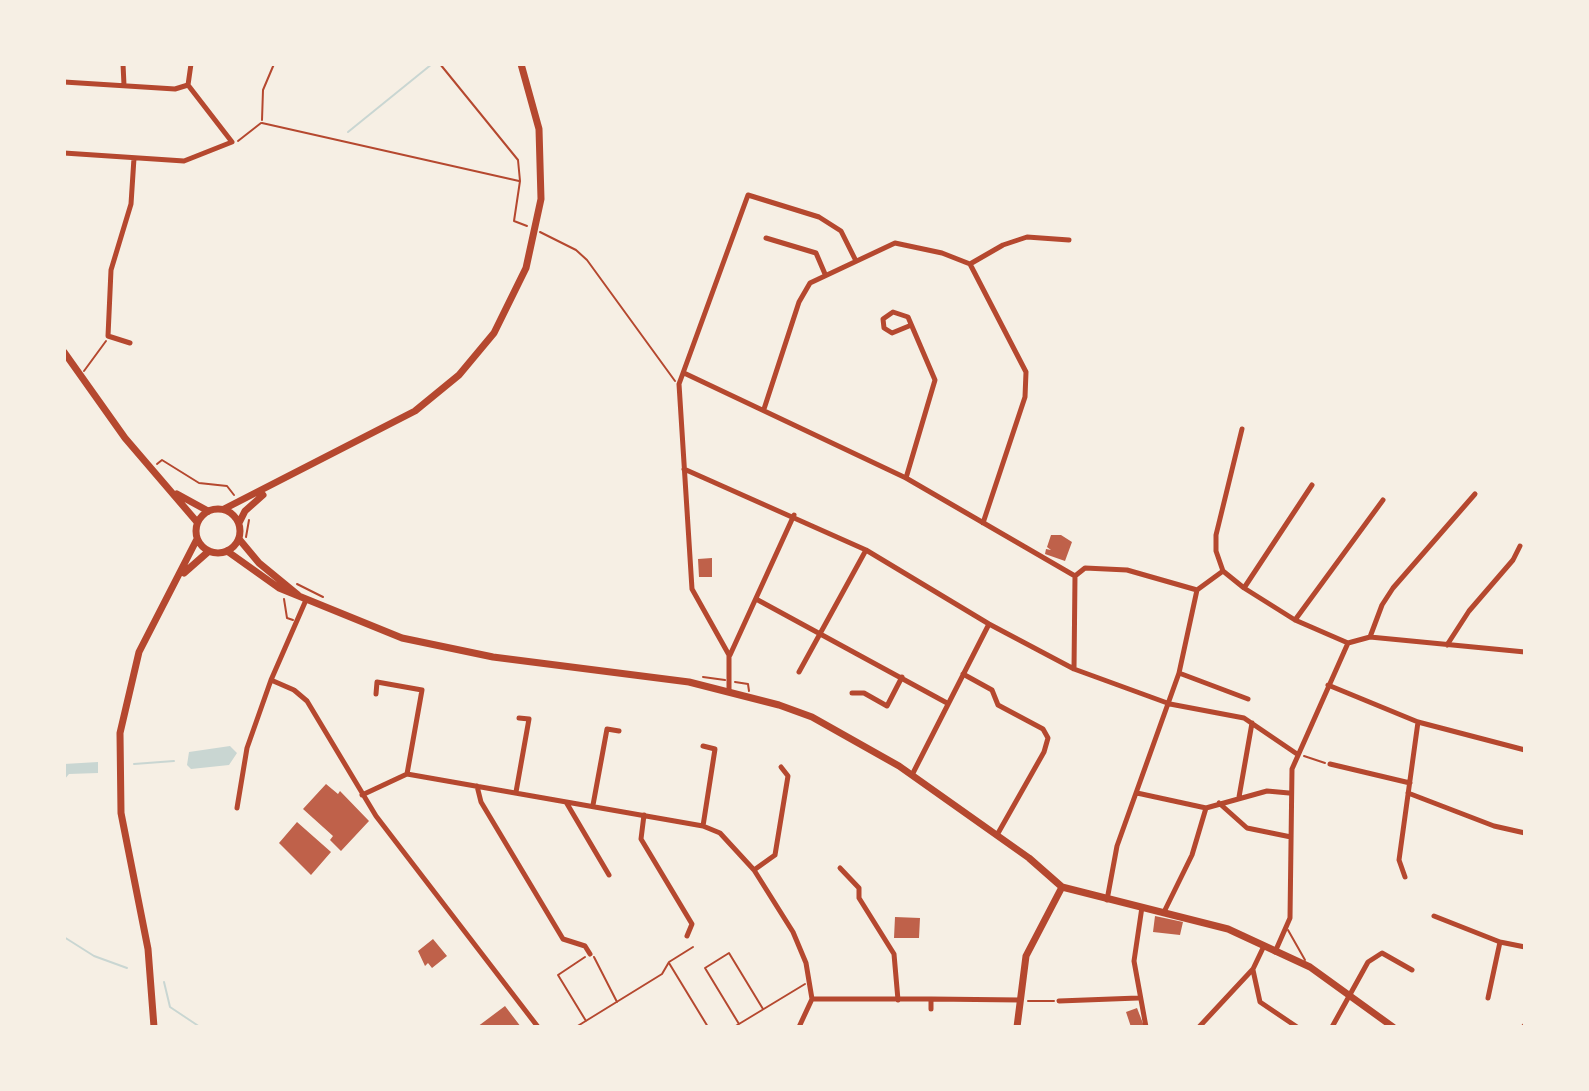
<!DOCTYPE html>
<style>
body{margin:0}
#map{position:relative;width:1589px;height:1091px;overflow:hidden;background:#f6efe4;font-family:"Open Sans",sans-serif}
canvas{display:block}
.frame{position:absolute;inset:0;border:66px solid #f6efe4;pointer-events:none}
</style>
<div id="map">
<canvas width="1589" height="1091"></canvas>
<div class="frame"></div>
</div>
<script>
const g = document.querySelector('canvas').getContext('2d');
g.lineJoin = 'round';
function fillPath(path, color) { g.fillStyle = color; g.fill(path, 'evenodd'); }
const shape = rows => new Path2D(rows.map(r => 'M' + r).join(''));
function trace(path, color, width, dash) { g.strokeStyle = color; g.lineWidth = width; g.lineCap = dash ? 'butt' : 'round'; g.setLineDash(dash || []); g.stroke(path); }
const water = shape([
 [230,746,237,753,229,765,191,769,187,765,189,752],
 [98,762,98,773,69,774,64,780,64,764]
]);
const stream = shape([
 [348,132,432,64],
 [134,764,174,761],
 [64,937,94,956,127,968],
 [164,982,170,1007,200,1027]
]);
const building = shape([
 [1051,535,1061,535,1072,542,1065,561,1045,554,1046,549,1051,550,1047,547],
 [712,558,712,577,699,577,698,559],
 [326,784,338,794,340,791,369,821,341,851,330,840,333,836,303,809],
 [297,822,331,852,311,875,279,843],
 [1155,916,1183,922,1180,935,1153,932],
 [895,917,920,918,919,938,894,938],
 [433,939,447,956,432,968,428,963,425,966,418,951],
 [505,1006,521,1027,477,1027],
 [1137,1008,1144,1026,1131,1027,1126,1012]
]);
const path = shape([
 [440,64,518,160,520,181,514,221,527,226],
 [262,120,263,90,274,64],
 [262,123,519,181],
 [238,141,261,123],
 [540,232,576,250,587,260,675,381],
 [84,371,106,341],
 [157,464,162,460,199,483,227,486,234,495],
 [246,537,249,520],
 [297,584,323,597],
 [284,599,287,618,293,620],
 [703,677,725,680],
 [735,682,748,684,749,691],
 [1304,756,1325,763],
 [585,957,558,975,586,1021],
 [594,957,617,1002],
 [669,963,708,1027],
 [1028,1001,1054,1001],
 [739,1024,705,968,729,953,763,1009],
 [576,1027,662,974,669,962,693,947],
 [734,1027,805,984]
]);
const service = shape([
 [1288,930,1305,960]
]);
const minor = shape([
 [123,64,124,85],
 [64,82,175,89,188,85],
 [64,153,184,161,232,142,188,85,191,64],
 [766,238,816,253,825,274],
 [970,264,1003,245,1027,237,1069,240],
 [130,343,108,336,111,270,131,204,134,158],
 [684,373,906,478,1075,576],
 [764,409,799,302,810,283,895,243,942,253,970,264,1026,372,1025,397,983,523],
 [1242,429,1216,535,1216,551,1223,571,1244,588,1295,620,1348,643,1370,637,1525,652],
 [684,469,866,550,989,624,1074,669,1170,704,1244,718,1297,754],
 [906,478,935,380,908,317,893,312,883,319,884,328,892,333,909,326],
 [1244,588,1312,485],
 [756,599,947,703],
 [306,600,271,680,294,690,307,701,376,816,538,1027],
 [1295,620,1383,500],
 [1370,637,1382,605,1393,588,1475,494],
 [1447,645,1469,611,1513,560,1520,546],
 [730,655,794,515],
 [1074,669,1075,576,1085,568,1127,570,1197,590,1223,571],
 [799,672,866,550],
 [1179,673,1248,699],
 [963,674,992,690,998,705,1043,729,1048,738,1044,752,997,835],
 [1328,685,1418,722,1525,750],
 [729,691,729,655,692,589,679,384,748,195,819,217,841,231,855,259],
 [852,693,864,693,887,706,902,677],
 [376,694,377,682,422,690,407,774],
 [1330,764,1410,783],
 [912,775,989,624],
 [477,786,481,802,563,939,585,946,590,954],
 [516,792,529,719,519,718],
 [1137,793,1206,808],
 [1408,793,1494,826,1525,833],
 [362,795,407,774,703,826,720,833,754,870,793,932,806,963,812,999,799,1027],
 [1239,797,1252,723],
 [566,802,609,875],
 [1219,803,1247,828,1291,837],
 [593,805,607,729,619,731],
 [237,808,247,748,271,680],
 [644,815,641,839,692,924,687,936],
 [703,826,715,749,703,746],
 [840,868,859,888,859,898,894,954,898,1000],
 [754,870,775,855,788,776,781,767],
 [1405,877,1399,860,1418,722],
 [1107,900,1117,846,1179,673,1197,590],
 [1142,907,1134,961,1146,1027],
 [1164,912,1192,855,1206,808,1267,791,1289,793],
 [1434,916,1500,942,1525,947],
 [1275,952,1290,918,1292,769,1348,643],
 [1253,970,1260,1002,1297,1027],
 [1488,998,1500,942],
 [812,999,931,999,931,1009],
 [931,999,1020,1000],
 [1059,1001,1138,998],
 [1199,1027,1253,969,1263,948],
 [1332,1027,1368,962,1382,953,1412,970],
 [1523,1027,1525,1025]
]);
const secondary = shape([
 [64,352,125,438,197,522],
 [177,494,208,511],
 [239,539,259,563,298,595],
 [227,551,279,588,402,638,493,657,689,682,779,705,812,717,899,766,1029,858,1062,887,1228,929,1310,967,1393,1027],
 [1017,1027,1026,956,1062,887]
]);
const primary = shape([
 '196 531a22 22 0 1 1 44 0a22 22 0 1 1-44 0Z',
 [224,509,415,411,459,375,494,333,526,268,541,199,539,129,521,64],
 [239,523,245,511,263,495],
 [184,573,209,551],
 [154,1027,148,949,121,813,120,733,139,652,197,539]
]);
fillPath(water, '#c9d6d2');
trace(stream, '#c9d6d2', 2);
fillPath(building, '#bf614a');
trace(path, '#b5482f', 2);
trace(service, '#b5482f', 2);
trace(minor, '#b5482f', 5);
trace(secondary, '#b5482f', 7);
trace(primary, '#b5482f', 7);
</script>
